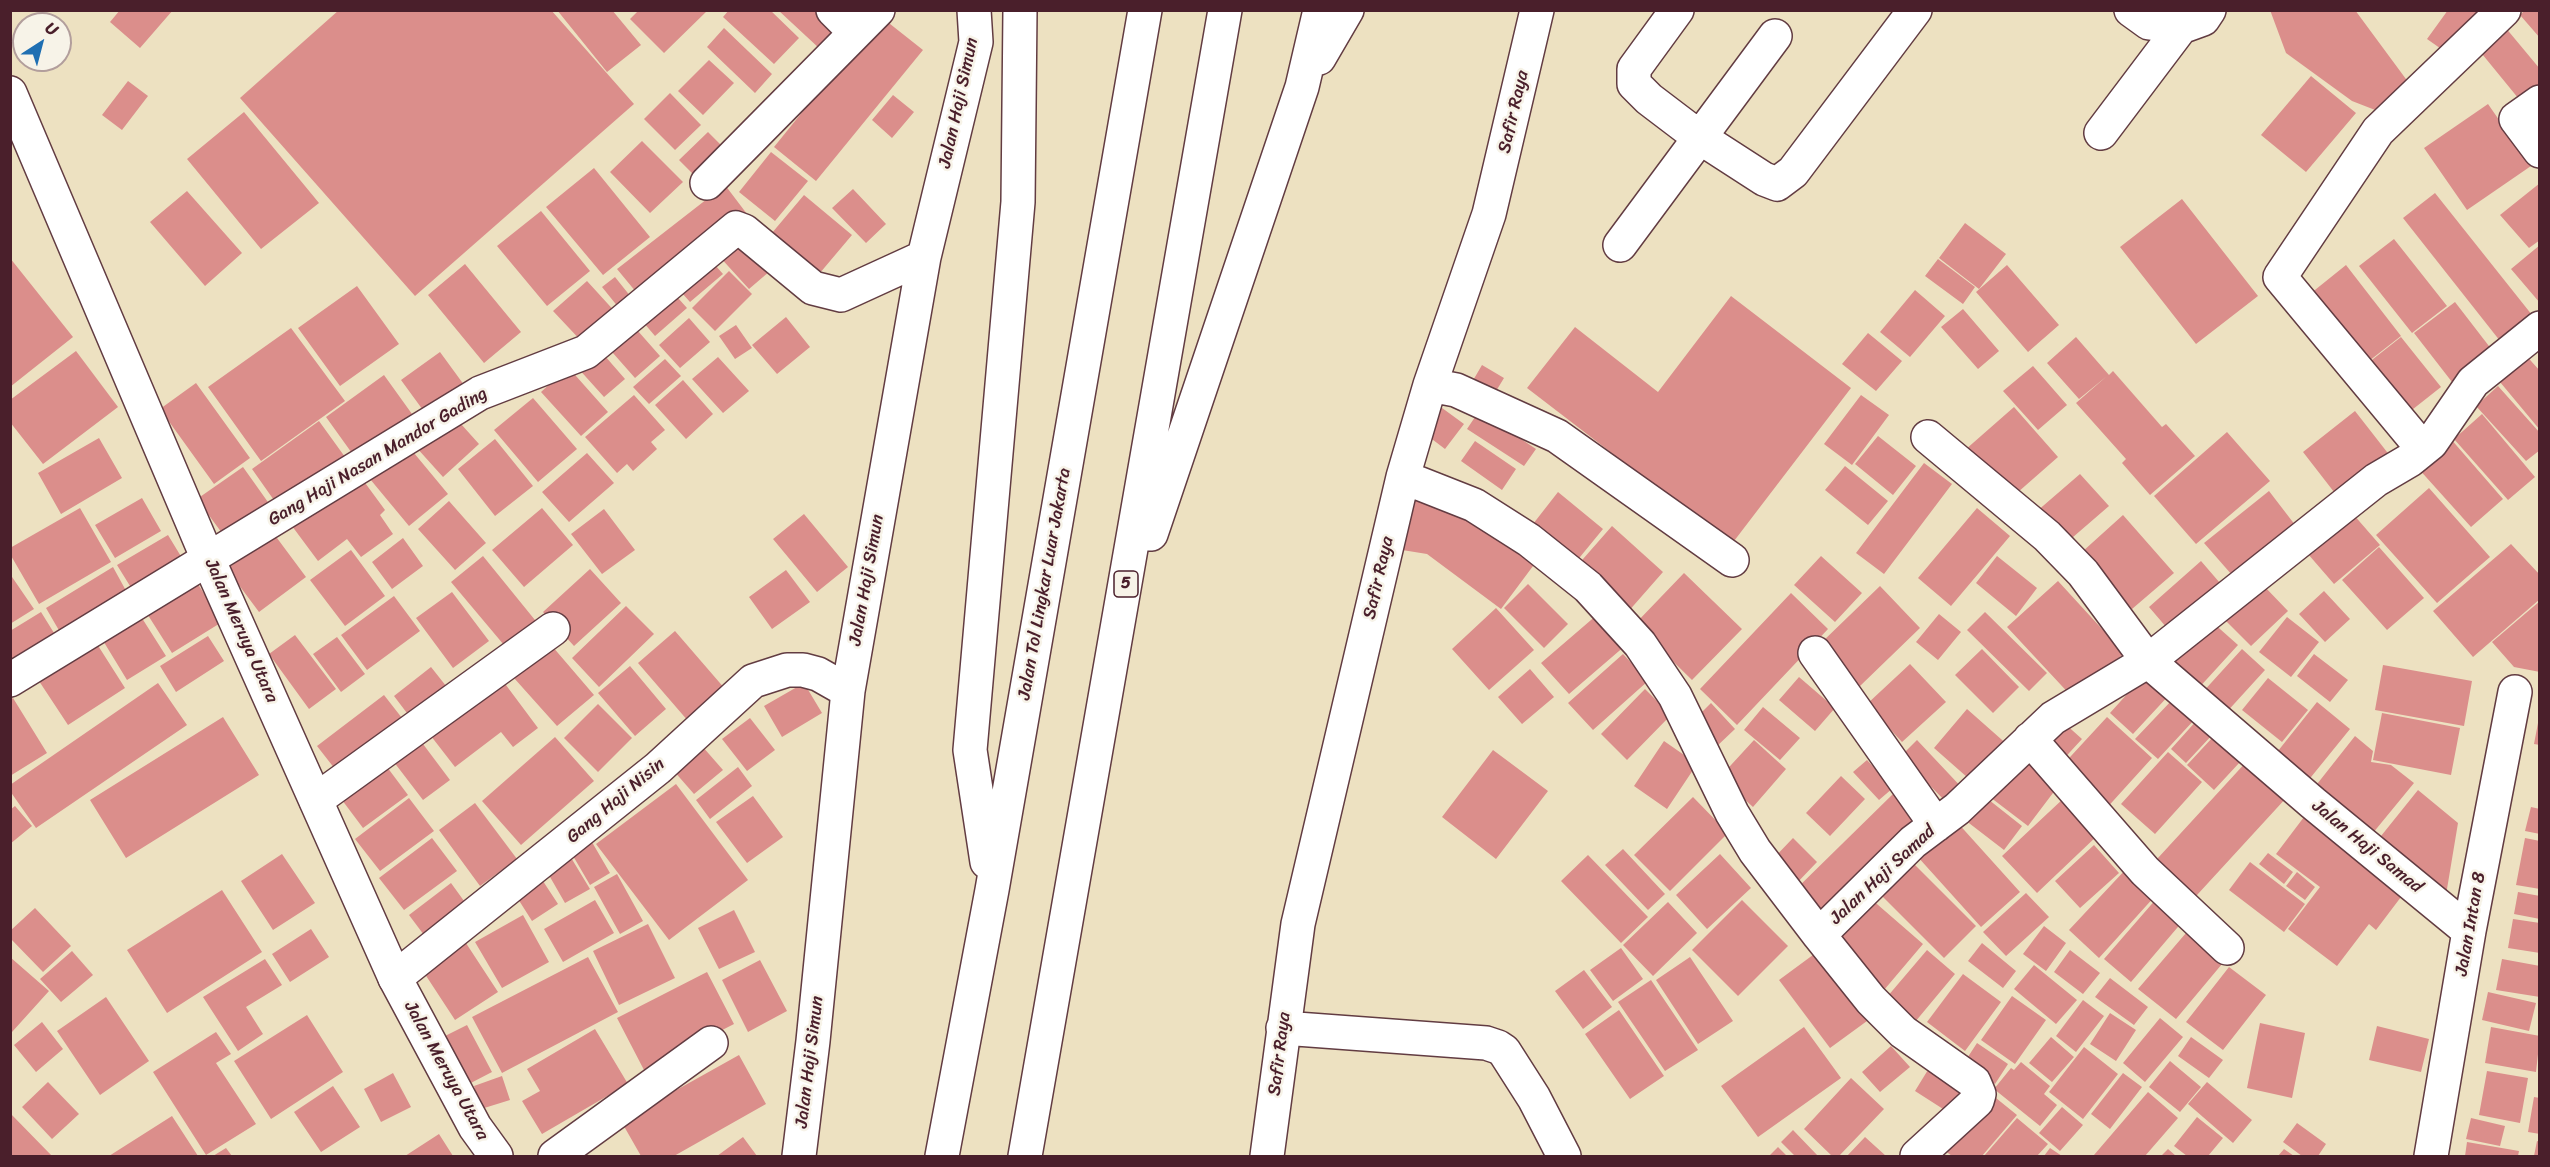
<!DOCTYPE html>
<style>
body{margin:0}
#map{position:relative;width:2550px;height:1167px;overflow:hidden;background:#ede1c1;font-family:Sriracha,sans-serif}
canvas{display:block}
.frame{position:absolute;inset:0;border:12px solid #4a1f2b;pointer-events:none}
.north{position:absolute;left:12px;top:12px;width:60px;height:60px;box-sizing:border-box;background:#f7f3e8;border:2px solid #b29e9c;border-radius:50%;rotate:36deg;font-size:16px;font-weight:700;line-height:24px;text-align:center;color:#4a1f2b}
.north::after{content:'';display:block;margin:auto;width:21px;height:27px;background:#1f6fb2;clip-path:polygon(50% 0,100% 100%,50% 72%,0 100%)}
</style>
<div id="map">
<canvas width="2550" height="1167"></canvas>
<div class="frame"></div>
<div class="north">U</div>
</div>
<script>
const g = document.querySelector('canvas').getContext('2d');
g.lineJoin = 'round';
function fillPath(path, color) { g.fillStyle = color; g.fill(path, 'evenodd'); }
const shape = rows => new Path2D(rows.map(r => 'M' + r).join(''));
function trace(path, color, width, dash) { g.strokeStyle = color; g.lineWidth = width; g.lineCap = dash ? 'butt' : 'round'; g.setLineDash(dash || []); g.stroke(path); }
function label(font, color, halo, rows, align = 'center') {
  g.font = font + ' Sriracha,sans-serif'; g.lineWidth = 5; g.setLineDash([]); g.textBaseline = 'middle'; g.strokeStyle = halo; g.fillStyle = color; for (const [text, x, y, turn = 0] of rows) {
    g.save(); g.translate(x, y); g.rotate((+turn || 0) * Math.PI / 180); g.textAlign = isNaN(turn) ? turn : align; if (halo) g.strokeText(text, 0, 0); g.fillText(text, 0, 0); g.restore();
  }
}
const building = shape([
 [120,10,173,10,140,48,110,22],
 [339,10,551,10,634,104,415,296,240,98],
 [557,10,612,10,641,45,607,72],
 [639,10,708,10,664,53,630,19],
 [729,10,770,10,799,38,774,64,723,17],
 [778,10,821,10,840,28,820,49],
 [2270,10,2355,10,2417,94,2388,115,2352,101,2286,53],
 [2448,10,2478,10,2447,53,2427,39],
 [2525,10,2540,10,2540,38,2520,15],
 [880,16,923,50,816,181,774,147],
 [2505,27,2540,69,2540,90,2523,104,2478,49],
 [724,28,772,74,755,93,707,47],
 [709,60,734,83,703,115,678,91],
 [2311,76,2356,113,2306,172,2261,135],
 [128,81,148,96,122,130,102,115],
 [670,93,701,125,675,150,644,119],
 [893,95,914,112,892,138,872,120],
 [2488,104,2531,166,2467,210,2424,148],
 [244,112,319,203,261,249,187,159],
 [708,132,722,146,693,174,679,160],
 [642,141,683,182,650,213,610,172],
 [771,152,808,181,775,221,739,192],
 [594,168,650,237,603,275,546,207],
 [2540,183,2540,240,2529,248,2500,215],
 [725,185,747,214,641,298,617,269],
 [853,189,886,224,866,243,832,208],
 [187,191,242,253,205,286,150,222],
 [2435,193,2536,320,2504,346,2403,218],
 [804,195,852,235,814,280,766,240],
 [2182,199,2258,296,2196,344,2120,247],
 [541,211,590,271,547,306,497,246],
 [1965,223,2006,254,1979,289,1939,258],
 [739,236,770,271,749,289,718,255],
 [2394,239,2447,306,2412,333,2359,266],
 [2540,245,2540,303,2511,269],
 [707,256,723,274,690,302,674,284],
 [10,258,73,337,10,387],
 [1938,259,1975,287,1963,304,1925,276],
 [465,264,521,332,484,363,428,295],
 [2007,265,2059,325,2028,352,1976,292],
 [2346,265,2401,336,2360,368,2305,298],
 [729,271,752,294,715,331,692,308],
 [615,277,635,302,623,313,602,287],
 [587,281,618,315,585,345,553,311],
 [357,286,399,344,340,386,298,328],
 [669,288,687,308,655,336,638,316],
 [1915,290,1945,316,1910,357,1880,332],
 [1731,296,1851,388,1731,545,1622,477,1630,467,1527,388,1575,327,1658,392],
 [2455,302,2492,350,2452,382,2414,333],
 [1963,309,1999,351,1978,369,1941,327],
 [786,317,810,347,777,374,752,345],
 [689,318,710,342,680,368,659,345],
 [630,322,660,356,635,378,605,344],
 [736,325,752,348,735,359,719,336],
 [291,328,345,401,261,461,208,387],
 [1868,333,1902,361,1876,391,1842,364],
 [2076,337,2109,375,2113,371,2162,427,2166,424,2195,456,2150,495,2122,463,2126,459,2076,403,2107,376,2079,399,2047,363],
 [2401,337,2441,387,2403,417,2363,367],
 [598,348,625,379,604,397,577,367],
 [76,351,118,407,43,464,10,422,10,400],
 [440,352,467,389,428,417,401,380],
 [2523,352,2540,371,2540,430,2495,376],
 [718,357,749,391,723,413,692,379],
 [665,359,681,376,649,404,633,387],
 [1482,365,1504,378,1490,401,1468,389],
 [2033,366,2067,405,2038,430,2003,391],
 [568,367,608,412,581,436,541,392],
 [384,375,412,414,354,456,326,417],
 [683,380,713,414,686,439,655,405],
 [196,383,250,458,214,484,160,409],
 [2498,386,2540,433,2540,450,2526,461,2476,406],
 [634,395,665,430,651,442,657,449,633,471,627,464,617,473,585,437],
 [1861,395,1889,415,1852,465,1824,444],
 [533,398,577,449,538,482,494,430],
 [1438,405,1464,424,1445,449,1420,430],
 [2014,407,2058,457,2009,500,1965,450],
 [1479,411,1536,449,1524,466,1467,429],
 [2355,411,2394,461,2341,501,2303,452],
 [452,414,479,444,443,477,416,447],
 [2482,414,2535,477,2508,500,2454,439],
 [319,421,345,457,283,513,252,469],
 [2227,432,2270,481,2196,544,2154,496],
 [1878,436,1916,466,1893,495,1855,464],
 [99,438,122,478,61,514,38,473],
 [2450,438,2503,499,2471,527,2417,467],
 [495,439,533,486,495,516,458,469],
 [1475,441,1516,469,1502,490,1461,461],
 [409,447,448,494,409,526,370,479],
 [587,453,614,483,569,522,542,492],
 [1924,463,1952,484,1884,574,1856,553],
 [1845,466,1888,501,1868,525,1825,490],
 [243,467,275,512,230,544,197,499],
 [2080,474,2109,506,2065,544,2036,512],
 [360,476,385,510,380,515,393,534,361,557,347,539,318,561,292,526],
 [2429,488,2490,557,2437,603,2376,535],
 [2269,491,2302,534,2239,583,2204,543],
 [1558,492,1603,529,1571,568,1526,533],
 [1404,497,1463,506,1536,562,1501,609,1427,554,1396,549],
 [142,498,161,531,115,558,95,525],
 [449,501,486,543,455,570,418,529],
 [80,508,111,562,39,604,10,554,10,548],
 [542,508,573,545,524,587,492,550],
 [1977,508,2010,536,1951,606,1918,578],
 [604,509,635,550,602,574,571,534],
 [804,514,848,567,817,592,773,539],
 [2353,514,2380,545,2334,584,2308,554],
 [2123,515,2174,573,2132,609,2082,552],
 [1612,526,1663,572,1627,613,1576,567],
 [274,534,306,577,259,612,227,569],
 [168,535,185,563,135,594,117,565],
 [403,538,423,566,392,589,372,562],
 [2511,544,2540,575,2540,599,2473,657,2433,611],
 [2379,547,2424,598,2387,630,2342,580],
 [351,550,385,596,345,626,310,580],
 [483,556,539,625,509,651,451,582],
 [1821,556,1862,593,1835,622,1794,585],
 [1997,556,2037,588,2016,616,1976,583],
 [2201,561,2226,590,2173,635,2149,607],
 [113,567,130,598,64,639,46,608],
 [590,569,621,603,574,646,543,612],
 [786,570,810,602,772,629,749,597],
 [1684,573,1742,629,1692,680,1635,624],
 [10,574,34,609,10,624],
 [196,581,222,622,172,653,146,612],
 [2058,581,2124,653,2074,699,2007,627],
 [1528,584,1568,624,1544,648,1504,608],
 [2263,585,2288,611,2251,646,2225,620],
 [1880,586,1920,628,1860,686,1820,644],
 [2324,591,2350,619,2325,642,2299,614],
 [452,592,489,641,453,668,416,618],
 [1791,593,1828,629,1737,725,1700,689],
 [394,596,420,631,367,670,341,635],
 [2540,601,2540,672,2514,667,2492,642],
 [626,606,654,634,599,687,572,658],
 [1496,608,1534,650,1489,690,1452,649],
 [41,612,59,641,10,671,10,631],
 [1985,612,2047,673,2029,691,1967,630],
 [1598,614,1626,645,1569,694,1541,663],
 [1939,614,1961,632,1938,660,1916,642],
 [140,615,166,656,127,680,102,639],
 [2287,617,2319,642,2291,677,2259,652],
 [2211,621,2238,645,2196,691,2169,667],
 [675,631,732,697,695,729,638,663],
 [295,635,336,689,309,709,269,654],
 [208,636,224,661,176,692,160,666],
 [337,637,365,674,341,692,313,654],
 [97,644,125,688,68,725,39,681],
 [552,646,594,695,557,726,514,678],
 [1982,649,2019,687,1993,713,1955,675],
 [2242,649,2265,670,2224,715,2201,694],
 [1623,654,1648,681,1593,730,1568,703],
 [2314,654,2348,680,2330,702,2297,676],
 [1910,664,1946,702,1902,742,1867,704],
 [2383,665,2472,681,2464,726,2375,710],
 [630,666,666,709,635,736,598,693],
 [431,667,454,696,416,725,394,696],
 [1530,669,1554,697,1522,724,1498,697],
 [2147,672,2171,693,2133,734,2110,713],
 [497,673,538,728,513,747,501,732,455,767,424,727],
 [1799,677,1835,708,1815,731,1779,700],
 [2268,678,2308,710,2282,742,2242,710],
 [158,683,187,725,36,828,10,791,10,785],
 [804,683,822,713,782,737,764,706],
 [1645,689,1671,715,1627,760,1601,734],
 [384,695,409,727,342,778,317,746],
 [13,698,47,753,10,776,10,700],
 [2173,699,2195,719,2158,759,2135,739],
 [2317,702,2350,729,2307,782,2274,756],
 [1711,703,1735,729,1716,747,1692,722],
 [598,704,632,738,598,772,564,738],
 [1763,707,1800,738,1780,760,1744,730],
 [1967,709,2010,747,1976,785,1934,748],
 [2382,713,2460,728,2451,775,2373,760],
 [223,717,259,775,126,858,90,800],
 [2107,717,2152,758,2104,811,2059,769],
 [750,718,775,750,747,771,722,739],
 [2198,719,2213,734,2186,763,2171,749],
 [2063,722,2082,739,2059,764,2040,747],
 [2538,723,2540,723,2540,745,2534,744],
 [414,732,450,780,423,800,387,753],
 [2355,736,2373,751,2371,762,2391,765,2414,783,2368,839,2310,793],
 [555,737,594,781,521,845,482,801],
 [2213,737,2240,762,2214,790,2187,765],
 [1754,740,1786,769,1753,807,1720,777],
 [1917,740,1965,791,1950,806,1901,756],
 [1664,741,1697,764,1667,809,1634,786],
 [702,746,723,770,694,794,673,770],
 [1493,750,1548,791,1496,859,1442,817],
 [2168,752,2202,782,2155,834,2121,804],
 [2017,754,2059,785,2028,826,1986,794],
 [381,759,408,795,363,828,336,792],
 [1867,760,1893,788,1879,800,1853,772],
 [2248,760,2287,797,2186,907,2146,871],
 [738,767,752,786,710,819,696,800],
 [1841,776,1865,799,1830,836,1806,813],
 [676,784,748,880,669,940,596,844],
 [2418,790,2458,823,2446,895,2377,841],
 [1893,794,1923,825,1821,925,1791,894],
 [753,796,783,837,747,863,716,822],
 [1984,796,2022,826,2004,850,1965,820],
 [1693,797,1728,833,1670,891,1634,855],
 [409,798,434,831,380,871,355,839],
 [2064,798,2099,834,2037,893,2002,856],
 [475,803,517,859,480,886,439,830],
 [15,806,32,826,10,844,10,810],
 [2531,807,2540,809,2540,834,2525,831],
 [2304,817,2404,893,2376,930,2369,924,2337,966,2288,929,2320,887,2276,854],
 [1956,821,2020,892,1981,927,1917,856],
 [589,837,610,873,590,885,569,849],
 [432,838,457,871,404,910,379,878],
 [1793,838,1817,862,1795,885,1771,861],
 [2525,838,2540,841,2540,889,2516,885],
 [2094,845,2119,873,2080,908,2055,881],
 [1623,849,1665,894,1648,910,1605,865],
 [2268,853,2293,872,2284,884,2259,864],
 [282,854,315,903,273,930,241,881],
 [1720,854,1751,888,1707,929,1676,895],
 [1588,855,1648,917,1621,943,1561,881],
 [570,856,590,889,565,903,546,870],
 [1912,862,1976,926,1944,958,1880,894],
 [2250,862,2305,904,2284,932,2229,890],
 [2127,868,2156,895,2099,958,2069,930],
 [2297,872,2315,887,2305,900,2286,886],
 [617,874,643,921,620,934,594,887],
 [539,875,558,904,532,921,513,891],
 [451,883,472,912,430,943,409,915],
 [222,890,262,952,167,1013,127,950],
 [2518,892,2540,896,2540,919,2514,914],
 [2026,893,2049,917,2006,956,1983,932],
 [1870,898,1923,944,1884,990,1830,944],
 [2157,898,2183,921,2131,982,2104,959],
 [595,900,614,933,563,962,544,929],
 [1742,900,1788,946,1738,996,1692,950],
 [1668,902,1697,933,1653,976,1623,945],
 [35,908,71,946,43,972,10,938,10,931],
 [734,910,755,952,719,969,698,928],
 [523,915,549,962,502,988,475,942],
 [2513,919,2540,923,2540,953,2508,948],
 [648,924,675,978,619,1005,593,951],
 [2044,926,2066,943,2046,971,2023,954],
 [311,929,329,957,290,982,272,954],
 [2186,933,2222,964,2176,1019,2138,989],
 [462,937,498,992,455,1020,419,965],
 [1982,943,2016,971,2003,988,1968,961],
 [1621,948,1643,979,1613,1001,1590,970],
 [1927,950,1955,974,1915,1022,1887,997],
 [2070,950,2100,973,2083,994,2054,972],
 [72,951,93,975,61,1002,40,979],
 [1817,952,1867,1021,1830,1048,1779,980],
 [10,957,49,991,12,1032,10,1031],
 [588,957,618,1012,502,1073,472,1017],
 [1690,957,1733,1021,1698,1044,1656,980],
 [265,959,282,985,246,1007,263,1034,238,1051,203,997],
 [2502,959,2540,966,2540,997,2496,990],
 [760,960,787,1011,748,1032,722,980],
 [2034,965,2077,1000,2056,1024,2014,989],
 [2229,967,2266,995,2223,1050,2186,1022],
 [1584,970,1612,1007,1583,1029,1555,991],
 [707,972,734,1024,644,1070,617,1018],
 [1963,974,2001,1002,1965,1051,1927,1022],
 [2110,978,2148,1007,2134,1025,2095,997],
 [1651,980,1698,1050,1665,1071,1618,1002],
 [2488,992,2536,1003,2529,1031,2482,1020],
 [2012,996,2046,1020,2015,1064,1981,1040],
 [106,997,149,1061,100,1095,57,1031],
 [2083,1000,2104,1016,2076,1052,2056,1036],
 [1619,1010,1664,1076,1630,1099,1585,1034],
 [2110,1013,2136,1030,2116,1061,2090,1044],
 [307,1015,343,1072,271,1119,234,1061],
 [2160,1018,2183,1037,2145,1082,2123,1063],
 [42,1022,63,1049,36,1072,14,1045],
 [2260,1023,2305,1033,2292,1098,2247,1088],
 [467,1025,492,1072,465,1086,439,1039],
 [2377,1026,2429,1039,2421,1072,2369,1060],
 [1804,1027,1841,1078,1758,1137,1721,1086],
 [2491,1027,2540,1036,2536,1072,2485,1063],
 [595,1029,628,1084,542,1134,522,1101,540,1091,527,1069],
 [216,1032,231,1054,216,1063,256,1124,206,1155,153,1072],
 [2051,1037,2074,1057,2052,1082,2029,1063],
 [2191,1037,2223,1060,2209,1078,2178,1056],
 [1977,1043,2008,1064,1995,1084,1964,1063],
 [1891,1046,1910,1067,1880,1092,1862,1072],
 [2084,1047,2118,1074,2083,1119,2049,1092],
 [739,1055,766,1104,674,1156,641,1156,621,1121],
 [2170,1061,2201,1087,2180,1112,2149,1087],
 [2021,1062,2050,1086,2044,1094,2057,1105,2040,1126,1994,1089,2011,1068,2014,1070],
 [1931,1065,1970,1092,1954,1116,1915,1091],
 [2487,1071,2528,1078,2520,1123,2479,1115],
 [393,1073,411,1107,381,1122,364,1089],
 [2123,1073,2142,1087,2110,1129,2091,1114],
 [502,1076,510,1100,481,1109,474,1086],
 [1851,1078,1884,1109,1839,1156,1832,1156,1804,1129],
 [48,1082,79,1114,52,1139,22,1107],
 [2207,1082,2252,1120,2233,1143,2188,1104],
 [333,1086,360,1127,321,1152,294,1112],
 [2148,1092,2178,1118,2145,1156,2096,1156,2094,1155],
 [1991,1094,2017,1115,1982,1156,1952,1156,1944,1150],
 [2534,1097,2540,1098,2540,1134,2528,1132],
 [2062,1107,2083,1125,2060,1151,2039,1133],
 [10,1113,52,1156,10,1156],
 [172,1116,198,1156,109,1156],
 [2197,1117,2223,1138,2208,1156,2187,1156,2174,1146],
 [2017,1118,2048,1144,2037,1156,1984,1156],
 [2471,1118,2505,1126,2500,1146,2466,1139],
 [2297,1123,2326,1144,2318,1156,2302,1156,2283,1142],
 [1793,1130,1818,1156,1795,1156,1781,1142],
 [439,1134,453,1156,405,1156],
 [743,1137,757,1156,717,1156],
 [1865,1137,1886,1156,1847,1156],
 [2537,1141,2540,1142,2540,1156,2534,1156],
 [2467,1142,2519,1151,2518,1156,2465,1156],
 [1778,1147,1787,1156,1769,1156],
 [226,1148,232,1156,213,1156],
 [2050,1148,2062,1156,2044,1156],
 [2168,1149,2176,1156,2161,1156],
 [2284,1149,2294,1156,2278,1156]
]);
const minor = shape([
 [833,10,855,32],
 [1677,10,1634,69,1634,84,1649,99,1699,137,1764,179,1777,184,1793,172,1915,10],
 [2131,10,2149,23,2181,27,2203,19,2209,10],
 [2540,102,2516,119,2540,151],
 [2101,133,2181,27],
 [707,183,878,10],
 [1620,245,1775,36],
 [1430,385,1456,390,1557,436,1732,560],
 [1928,437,2047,536,2083,573,2148,661,2313,803,2469,931],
 [2423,449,2280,277,2378,131,2504,10],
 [1403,477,1474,505,1529,540,1588,587,1640,644,1675,696,1732,813,1755,851,1819,935,1871,1000,1903,1032,1974,1082,1979,1094,1977,1101,1917,1156],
 [1815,653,1936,825],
 [10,680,480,393,586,352,736,228,744,231,813,288,841,295,924,257],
 [2030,739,2145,871,2227,948],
 [316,800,553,629],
 [1819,935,1913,842,1957,809,2053,718,2148,661,2376,480,2410,460,2431,443,2473,382,2540,328],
 [395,978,658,768,753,681,787,670,803,670,818,674,848,691],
 [1283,1028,1486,1043,1498,1047,1504,1051,1534,1098,1564,1156],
 [555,1156,711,1043],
 [799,1156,813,1041,848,691,924,257,976,42,974,10],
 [1267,1156,1298,924,1403,477,1430,385,1489,214,1537,10],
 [2431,1156,2469,931,2515,692]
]);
const major = shape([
 [10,93,208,559,395,978,475,1127,496,1156]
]);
const highway = shape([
 [1319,58,1347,10],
 [1151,534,1302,87,1320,10],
 [987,862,970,750,1018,202,1020,10],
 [942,1156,992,890,1145,10],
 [1025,1156,1225,10]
]);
const shields = [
 [1126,584,24]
];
const shieldNames = [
 ["5",1126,584]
];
const streetNames = [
 ["Jalan Haji Simun",959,103,-78],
 ["Safir Raya",1514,112,-77],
 ["Gang Haji Nasan Mandor Gading",378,457,-31],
 ["Safir Raya",1379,578,-77],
 ["Jalan Haji Simun",867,580,-80],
 ["Jalan Tol Lingkar Luar Jakarta",1045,584,-80],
 ["Jalan Meruya Utara",241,631,66],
 ["Gang Haji Nisin",616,801,-40],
 ["Jalan Haji Samad",2367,847,39],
 ["Jalan Haji Samad",1883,875,-43],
 ["Jalan Intan 8",2471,924,-80],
 ["Safir Raya",1280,1054,-83],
 ["Jalan Haji Simun",810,1062,-83],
 ["Jalan Meruya Utara",446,1071,61]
];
fillPath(building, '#db8e8b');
trace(minor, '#623c42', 36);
trace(major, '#623c42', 36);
trace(highway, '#623c42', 36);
trace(minor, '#fff', 33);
trace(major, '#fff', 33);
trace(highway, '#fff', 33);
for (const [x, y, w] of shields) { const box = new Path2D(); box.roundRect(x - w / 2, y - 13, w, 26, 4.5); g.fillStyle = '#f7f3e8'; g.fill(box); trace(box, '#4a1f2b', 1.5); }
label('bold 16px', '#4a1f2b', null, shieldNames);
label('18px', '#4a1f2b', '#f7f3e8', streetNames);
</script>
